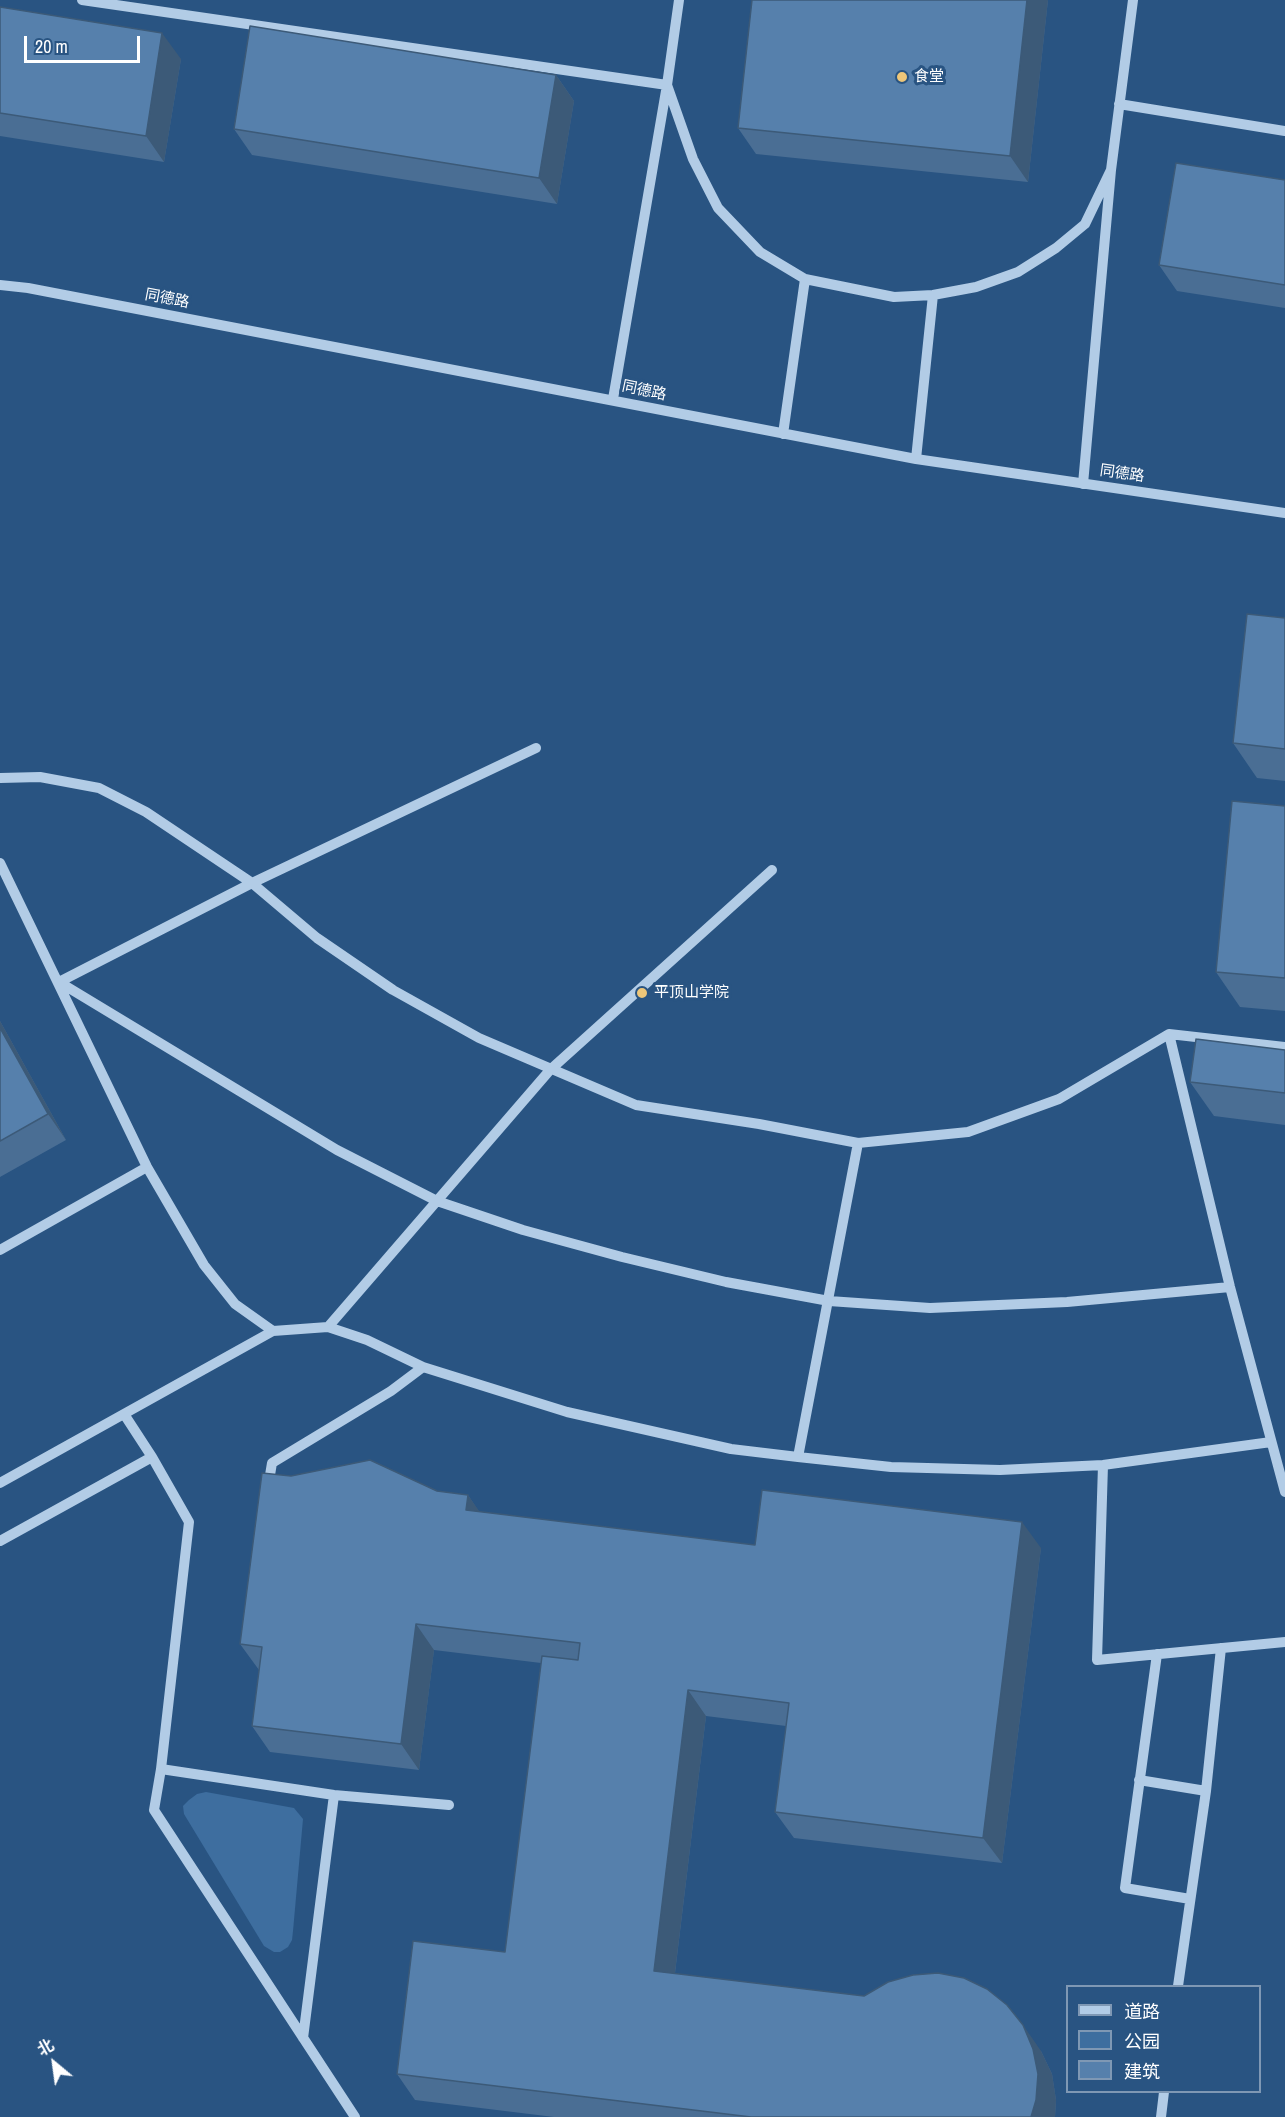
<!DOCTYPE html>
<meta charset="utf-8">
<style>
body{margin:0}
#map{position:relative;width:1285px;height:2117px;overflow:hidden;background:#295482;font-family:"Archivo Narrow","Noto Sans SC",sans-serif}
canvas{display:block}
.legend{position:absolute;left:1066px;top:1985px;width:195px;height:108px;box-sizing:border-box;background:#295482;border:2px solid #7f98b4;margin:0;padding:8px 10px;list-style:none;font-size:18px;color:#fff}
.legend li{display:flex;align-items:center;gap:12px;height:30px}
.legend b{width:30px;border:2px solid #7f98b4}
.north{position:absolute;left:24px;top:2033px;width:60px;height:60px;-webkit-text-stroke:4px #295482;paint-order:stroke;rotate:331deg;font-size:16px;font-weight:700;line-height:24px;text-align:center;color:#fff}
.north::after{content:'';display:block;margin:auto;width:21px;height:27px;background:#fff;clip-path:polygon(50% 0,100% 100%,50% 72%,0 100%)}
.scale{position:absolute;left:24px;top:36px;width:116px;height:27px;box-sizing:border-box;border:3px solid #fff;border-top:0;padding-left:8px;font-size:18px;line-height:21px;white-space:nowrap;color:#fff;-webkit-text-stroke:4px #295482;paint-order:stroke}
</style>
<div id="map">
<canvas width="1285" height="2117"></canvas>
<ul class="legend">
<li><b style="height:8px;background:#b2cce6"></b>道路</li>
<li><b style="height:16px;background:#3e6e9f"></b>公园</li>
<li><b style="height:16px;background:#5680ac"></b>建筑</li>
</ul>
<div class="north">北</div>
<div class="scale">20 m</div>
</div>
<script>
const g = document.querySelector('canvas').getContext('2d');
g.lineJoin = 'round';
function fillPath(path, color) { g.fillStyle = color; g.fill(path, 'evenodd'); }
const shape = rows => new Path2D(rows.map(r => 'M' + r).join(''));
function trace(path, color, width, dash) { g.strokeStyle = color; g.lineWidth = width; g.lineCap = dash ? 'butt' : 'round'; g.setLineDash(dash || []); g.stroke(path); }
function label(font, color, halo, rows, align = 'center') {
  g.font = font + ' "Archivo Narrow","Noto Sans SC",sans-serif'; g.lineWidth = 6; g.setLineDash([]); g.textBaseline = 'middle'; g.strokeStyle = halo; g.fillStyle = color; for (const [text, x, y, turn = 0] of rows) {
    g.save(); g.translate(x, y); g.rotate((+turn || 0) * Math.PI / 180); g.textAlign = isNaN(turn) ? turn : align; if (halo) g.strokeText(text, 0, 0); g.fillText(text, 0, 0); g.restore();
  }
}
const green = shape([
 [206,1792,294,1808,303,1819,293,1931,292,1940,288,1947,280,1952,274,1952,264,1946,184,1814,183,1806,189,1800,197,1794]
]);
const minor = shape([
 [82,0,667,85,693,159,718,208,760,252,805,279,894,297,933,295,976,287,1018,272,1056,248,1085,224,1111,170],
 [1119,104,1285,131],
 [0,285,28,288,916,459,1285,513],
 [613,399,667,85,679,0],
 [783,434,805,279],
 [916,459,933,295],
 [1083,484,1111,170,1133,0],
 [536,748,252,883,59,982,337,1150,437,1201,523,1230,622,1257,726,1282,829,1301,930,1308,1067,1302,1230,1287],
 [0,778,40,777,99,788,146,812,252,883,317,938,393,990,479,1038,636,1105,759,1124,858,1143,968,1132,1059,1099,1169,1034,1285,1047],
 [0,863,147,1167,204,1265,235,1304,273,1331],
 [1169,1034,1230,1287,1285,1492],
 [0,1250,147,1167],
 [328,1327,550,1070,772,870],
 [124,1414,152,1457,189,1522,161,1769,154,1810,355,2117],
 [798,1457,858,1143],
 [1103,1465,1097,1660,1285,1642],
 [0,1483,273,1331,328,1327,367,1340,423,1367,567,1412,731,1449,798,1457,891,1467,1000,1470,1103,1465,1271,1442],
 [268,1487,272,1463,391,1391,423,1367],
 [0,1541,152,1457],
 [1157,1654,1125,1888,1190,1899],
 [161,1769,334,1795,449,1805],
 [1139,1780,1206,1791],
 [1178,1986,1206,1791,1221,1648],
 [303,2038,334,1795],
 [1161,2117,1164,2092]
]);
const wall = shape([
 [1048,0,1028,182,756,154,738,128],
 [0,7,181,59,164,162,0,136],
 [556,75,574,101,557,204,252,155,234,129],
 [1285,180,1285,308,1177,291,1159,265],
 [1285,618,1285,781,1257,778,1233,743],
 [1285,806,1285,1011,1240,1007,1216,972],
 [0,1021,66,1140,0,1177],
 [1285,1050,1285,1125,1214,1116,1190,1082],
 [291,1476,468,1495,479,1512,755,1545,1041,1548,1002,1863,794,1838,775,1812,786,1726,706,1716,675,1973,1041,2051,1052,2074,1056,2100,1055,2117,554,2117,415,2100,397,2074,505,1952,541,1663,434,1650,419,1770,270,1752,252,1726,259,1670,240,1644]
]);
const shadedWall = shape([
 [1027,0,1048,0,1028,182,1010,156],
 [162,33,181,59,164,162,146,136],
 [556,75,574,101,557,204,539,178],
 [0,1021,66,1140,48,1114,0,1028],
 [468,1495,486,1521,466,1510],
 [1022,1522,1041,1548,1002,1863,983,1838],
 [416,1624,434,1650,419,1770,401,1744],
 [688,1690,706,1716,672,1997,654,1971],
 [1023,2025,1041,2051,1052,2074,1056,2100,1055,2117,1031,2117]
]);
const building = shape([
 [752,0,1027,0,1010,156,738,128,752,0],
 [0,7,162,33,146,136,0,113,0,7],
 [250,26,556,75,539,178,234,129,250,26],
 [1176,163,1285,180,1285,285,1159,265,1176,163],
 [1247,614,1285,618,1285,749,1233,743,1247,614],
 [1232,801,1285,806,1285,978,1216,972,1232,801],
 [0,1028,48,1114,0,1141,0,1028],
 [1196,1039,1285,1050,1285,1093,1190,1082,1196,1039],
 [370,1460,437,1491,468,1495,466,1510,755,1545,762,1490,1022,1522,983,1838,775,1812,789,1703,688,1690,654,1971,864,1996,888,1982,913,1975,938,1973,964,1978,987,1989,1007,2005,1023,2025,1033,2049,1038,2074,1036,2100,1031,2117,751,2117,397,2074,413,1941,505,1952,542,1656,578,1660,580,1643,416,1624,401,1744,252,1726,262,1647,240,1644,262,1473,291,1476,370,1460]
]);
const markers = [
 [902,77,6,"#edc679"],
 [642,993,6,"#edc679"]
];
const poiNames = [
 ["食堂",914,77],
 ["平顶山学院",654,993]
];
const streetNames = [
 ["同德路",167,299,11],
 ["同德路",644,391,12],
 ["同德路",1122,474,8]
];
fillPath(green, '#3e6e9f');
trace(minor, '#b2cce6', 10);
fillPath(wall, '#4a6e94');
fillPath(shadedWall, '#3c5a78');
fillPath(building, '#5680ac');
trace(building, '#3c5a78', 1.5);
for (const [x, y, r, color] of markers) { const dot = new Path2D(); dot.arc(x, y, r, 0, 2 * Math.PI); g.fillStyle = color; g.fill(dot); trace(dot, '#295482', 2); }
label('15px', '#fff', '#295482', poiNames, 'left');
label('15px', '#fff', '#295482', streetNames);
</script>
